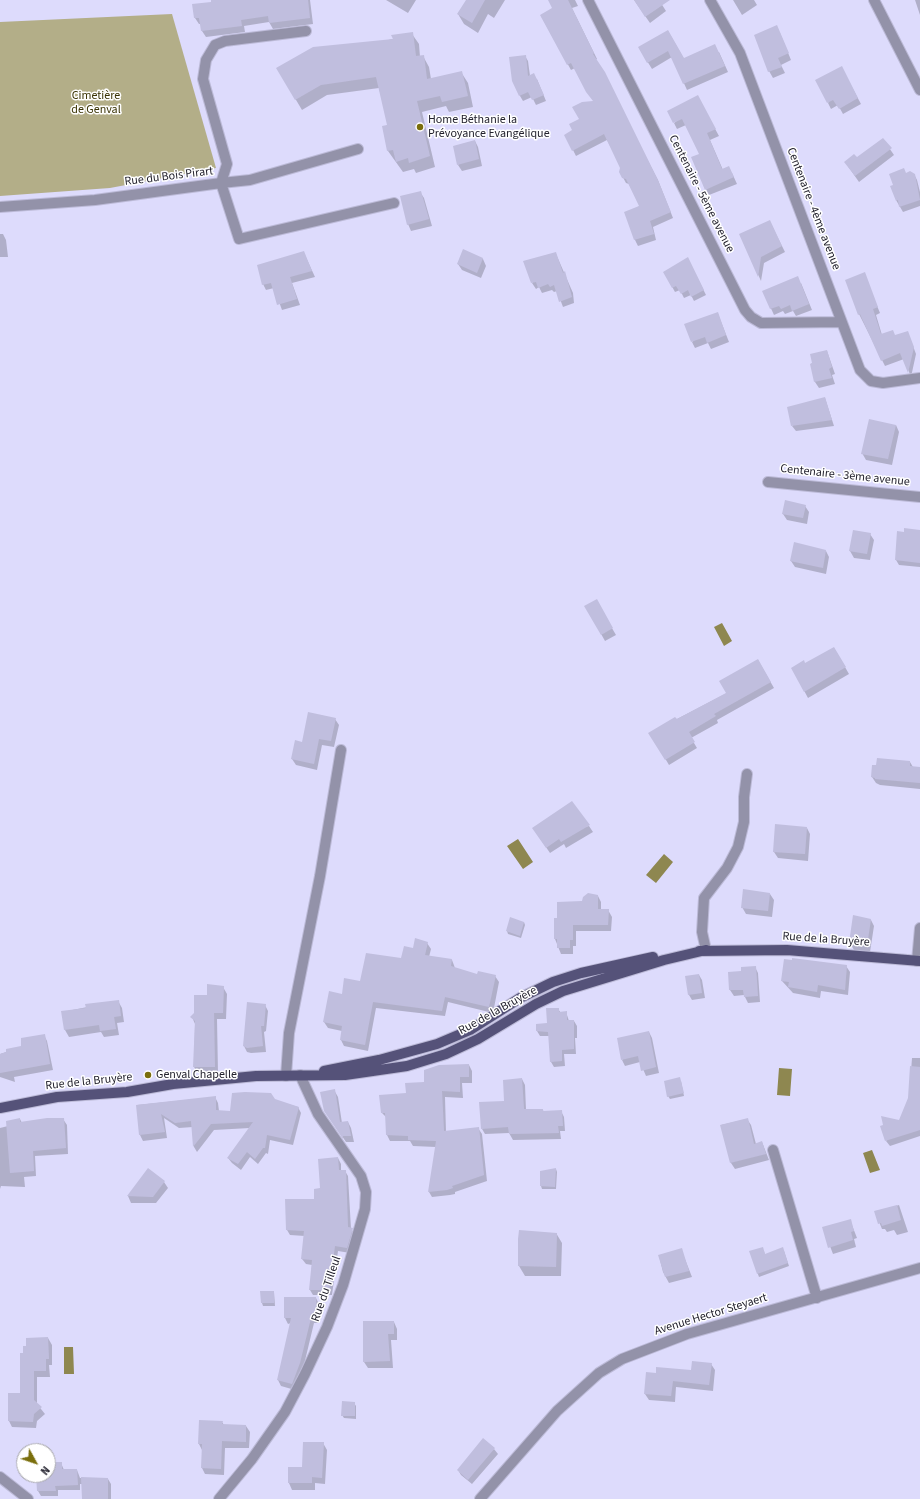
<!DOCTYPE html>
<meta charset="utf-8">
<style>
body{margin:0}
#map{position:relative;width:920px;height:1499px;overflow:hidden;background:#dddbfc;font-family:"Source Sans 3",sans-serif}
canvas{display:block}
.north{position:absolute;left:16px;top:1443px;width:40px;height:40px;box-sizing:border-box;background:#fff;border:1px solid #a7a7ab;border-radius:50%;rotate:130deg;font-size:11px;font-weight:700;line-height:16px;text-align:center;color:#23222e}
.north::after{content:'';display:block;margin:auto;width:14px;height:18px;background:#7a6e0c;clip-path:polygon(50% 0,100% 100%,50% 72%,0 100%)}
</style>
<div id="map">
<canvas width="920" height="1499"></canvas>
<div class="north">N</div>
</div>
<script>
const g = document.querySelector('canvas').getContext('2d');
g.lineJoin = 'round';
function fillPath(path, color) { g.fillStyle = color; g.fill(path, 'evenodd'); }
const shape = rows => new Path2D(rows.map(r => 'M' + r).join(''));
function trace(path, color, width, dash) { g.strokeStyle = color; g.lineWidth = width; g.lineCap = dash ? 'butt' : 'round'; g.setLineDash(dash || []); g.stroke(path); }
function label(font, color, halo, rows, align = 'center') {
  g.font = font + ' "Source Sans 3",sans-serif'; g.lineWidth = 3; g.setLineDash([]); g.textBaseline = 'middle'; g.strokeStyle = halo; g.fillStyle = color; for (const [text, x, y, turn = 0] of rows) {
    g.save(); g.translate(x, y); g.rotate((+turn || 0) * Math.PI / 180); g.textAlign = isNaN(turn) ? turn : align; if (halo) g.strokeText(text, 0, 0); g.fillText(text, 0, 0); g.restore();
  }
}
const green = shape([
 [172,14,216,168,110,188,0,196,0,22]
]);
const water = shape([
 [722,623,732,641,724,646,714,627],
 [518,839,533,862,523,869,507,846],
 [664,854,673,862,656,883,646,875],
 [779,1068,792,1069,790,1096,777,1095],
 [872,1150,880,1170,870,1173,863,1153],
 [64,1347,73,1347,74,1374,64,1374]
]);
const shadow = shape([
 [212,0,310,0,313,24,273,29,269,22,244,26,245,32,206,37,202,31,201,24,199,24,195,18,212,2],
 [386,0,416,0,408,13],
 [467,0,505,0,494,18,488,14,478,33,464,24,458,14],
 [549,0,575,0,578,6,572,8,597,59,595,60,658,180,673,218,653,227,656,240,638,246,635,240,625,213,640,206,629,184,626,183,620,172,621,167,607,140,576,156,573,150,573,131,594,102,575,68,571,70,541,16,553,8],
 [634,0,659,0,666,11,650,23],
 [733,0,754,0,757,5,742,15],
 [915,0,920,0,920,15],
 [668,31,684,59,719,52,728,72,687,90,672,57,652,69,639,48],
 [780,33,791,60,781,65,785,73,773,78,769,71],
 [412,34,419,44,420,57,423,56,429,67,431,79,461,72,468,83,473,107,449,112,446,106,422,112,435,167,416,173,414,169,403,172,388,151,383,127,388,125,379,88,327,95,302,110,277,68],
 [525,56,528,61,530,76,537,79,546,101,536,105,532,97,523,101,520,96],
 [845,74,861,104,843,114,838,105,831,109,828,103],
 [701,103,719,136,710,140,723,170,732,173,737,184,709,195,706,189,700,154,686,125,677,129,674,123],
 [883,139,894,155,859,182,845,162,857,159],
 [475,141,478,147,482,166,462,171,458,165],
 [906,174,914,174,917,180,920,192,920,206,903,212,896,200],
 [420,192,424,198,432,226,411,231,408,224],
 [773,228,785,252,764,263,761,281,740,235],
 [0,234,3,234,6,240,8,257,0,257],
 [464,251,483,259,486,266,481,278,462,270,458,264],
 [304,253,315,277,292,283,300,305,282,310,274,288,266,290,263,284],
 [556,254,573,293,574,303,563,307,557,291,554,292,552,290,542,293,539,287,536,289,532,283],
 [690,263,706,295,694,301,691,295,684,298,680,290,675,292,664,272],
 [864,274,880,313,876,315,882,335,910,338,916,354,911,377,904,359,885,366,859,314],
 [801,283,812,310,796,316,793,311,785,314,783,311,774,315,763,291],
 [718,314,729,342,711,349,708,343,695,348,692,342],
 [827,351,835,374,832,375,835,384,819,388,815,382,811,364],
 [825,398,834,426,796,431,792,426],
 [896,425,899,432,892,465,866,460,862,453],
 [805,506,809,512,807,524,787,520,783,514],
 [854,531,870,534,874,540,870,560,854,558,850,551],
 [920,531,920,567,899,565,896,560,905,533],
 [826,551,829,557,826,574,795,567,791,561],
 [596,601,616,635,605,641,586,607],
 [834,648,849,674,808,698,792,668,805,664],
 [758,660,774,688,717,720,718,723,691,738,697,748,669,765,650,733,727,693],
 [335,719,339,725,334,747,322,745,317,770,296,765,292,759,303,743],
 [910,762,913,767,920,768,920,789,880,785,876,783,872,777],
 [589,826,593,832,566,848,564,844,550,853,537,834],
 [807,828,810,834,808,861,778,858,774,852],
 [770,894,774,900,772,917,746,914,742,907],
 [598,896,601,902,601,910,608,910,612,917,611,931,576,931,576,946,573,946,573,954,561,954,555,939,558,919,583,902],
 [854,917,871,920,874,926,870,952,854,950,850,943],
 [524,922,525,925,521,938,508,934,507,931],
 [427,943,431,949,429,957,452,960,455,968,478,976,495,976,499,982,493,1013,448,1002,445,1016,376,1008,368,1051,344,1046,341,1040,342,1031,328,1028,324,1022,343,995,360,982],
 [846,966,850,972,848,995,821,991,820,998,793,993,782,981],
 [755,967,758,973,760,1002,748,1003,744,995,734,996,730,990,729,973,742,972],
 [699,975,702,980,705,998,692,1000,689,995,686,977],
 [223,987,227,994,226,1019,217,1019,218,1073,198,1073,194,1067,195,1024,192,1017,208,996],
 [118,1001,122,1008,124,1022,117,1023,119,1035,104,1037,101,1032,69,1037,65,1030,62,1012],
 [265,1005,268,1011,266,1031,264,1032,266,1052,251,1053,247,1052,244,1046],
 [558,1009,561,1013,566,1012,569,1021,574,1021,577,1026,577,1038,575,1038,576,1054,564,1054,565,1066,554,1067,551,1062,549,1036,540,1036,537,1031,548,1023],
 [649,1032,652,1038,659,1073,646,1076,640,1062,625,1066,622,1060],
 [44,1035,47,1041,53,1070,14,1077,15,1082,0,1077,0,1054,22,1047],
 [912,1058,920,1058,920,1136,890,1146,886,1141,900,1121,909,1098],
 [469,1065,472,1071,472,1083,462,1083,463,1098,445,1097,446,1132,478,1128,482,1134,487,1181,455,1192,455,1194,450,1195,432,1197,429,1192,436,1147,413,1146,410,1141,390,1141,387,1135,387,1118,382,1113,425,1083],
 [522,1079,525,1085,526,1110,543,1110,544,1112,561,1111,564,1117,565,1131,560,1131,561,1139,513,1140,509,1133,485,1134,482,1129,505,1102],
 [681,1081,684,1096,670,1099,668,1096],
 [334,1090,338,1097,342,1123,348,1122,351,1128,354,1142,346,1142,329,1117],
 [215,1097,218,1103,219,1111,231,1112,274,1100,298,1107,301,1113,293,1145,270,1140,268,1154,266,1153,258,1164,250,1157,241,1170,232,1163,228,1158,250,1128,214,1130,197,1152,194,1147,193,1127,179,1128,164,1118,167,1138,143,1141,140,1135,137,1105],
 [20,1119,22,1123,63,1119,67,1125,68,1154,35,1156,36,1176,24,1177,25,1187,1,1186,0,1189,0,1128,8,1126],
 [747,1119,751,1125,756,1144,762,1142,769,1160,735,1169,731,1163,721,1125],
 [338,1158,341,1164,341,1171,345,1171,348,1176,351,1229,355,1235,350,1253,338,1251,332,1295,313,1295,310,1290,312,1265,306,1264,302,1259,305,1236,290,1235,287,1230,315,1200],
 [148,1169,164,1182,168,1188,156,1203,131,1203,128,1196],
 [556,1169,557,1172,556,1189,542,1189,541,1186,541,1172],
 [899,1205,908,1232,897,1235,894,1230,887,1232,885,1229,882,1229,875,1212],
 [850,1220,857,1238,854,1239,856,1247,833,1254,823,1228],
 [556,1233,562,1243,561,1276,525,1276,519,1266,519,1239],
 [681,1249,692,1277,669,1283,663,1272,659,1256],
 [764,1251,765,1255,784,1251,789,1266,759,1277,750,1252],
 [274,1292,275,1306,263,1306,262,1303],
 [316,1298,319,1304,319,1323,314,1323,303,1369,295,1390,281,1386,278,1380,291,1323,288,1324,285,1318],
 [394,1322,397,1329,397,1340,391,1340,393,1368,368,1368,364,1362],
 [48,1338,52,1345,52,1365,49,1365,50,1377,37,1377,37,1404,45,1414,37,1421,36,1428,12,1427,9,1421,9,1394,21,1394,24,1354],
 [711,1364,715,1370,713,1391,676,1387,675,1402,649,1400,645,1394,657,1374,692,1371],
 [354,1403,356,1406,356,1419,344,1418,342,1415],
 [222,1422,224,1425,246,1426,250,1432,249,1448,225,1448,224,1475,205,1474,202,1468,202,1450,199,1444],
 [323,1443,327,1450,325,1484,315,1483,315,1490,292,1490,289,1483,289,1468,303,1468],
 [494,1449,498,1454,472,1484,461,1475,458,1470],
 [48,1463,61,1463,64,1470,77,1470,80,1478,108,1479,111,1484,111,1499,83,1499,82,1484,80,1484,80,1490,58,1490,58,1496,41,1496,38,1491,38,1475,48,1475]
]);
const building = shape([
 [211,0,308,0,310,18,269,23,268,16,241,20,242,26,201,31,199,18,194,18,192,4,211,2],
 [466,0,485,0,472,23,457,14],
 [548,0,568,0,594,53,593,54,605,72,657,178,671,212,650,221,654,234,634,240,624,212,639,206,626,179,622,178,619,172,620,168,604,134,572,151,564,135,572,130,569,124,579,119,572,107,582,102,593,101,586,92,571,63,567,65,540,15,552,8],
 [634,0,670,0,645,17],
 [777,25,789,53,778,58,782,67,768,72,754,35],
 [668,30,684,58,715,44,725,66,683,84,668,51,647,63,638,47],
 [413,32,416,56,424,55,427,79,462,71,468,96,442,102,440,96,417,101,430,156,409,163,408,158,396,162,393,150,387,151,382,126,387,125,376,77,321,85,295,100,276,68,313,47,393,39,391,35],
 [526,55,528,76,534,73,544,95,532,100,528,92,519,96,512,81,509,57],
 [842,66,858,98,839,109,833,100,827,103,815,80],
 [698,95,716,129,707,133,722,169,729,166,734,177,705,190,691,157,699,154,682,119,673,123,667,111],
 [883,138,892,148,855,176,844,162,854,154,857,157],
 [475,140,479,159,457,165,453,146],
 [904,168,906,173,910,171,915,174,920,200,899,207,898,200,896,201,890,186,893,185,889,174],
 [421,191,429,219,407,225,400,196],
 [770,220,782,246,761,257,758,277,739,234],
 [463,249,483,258,477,273,457,264],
 [304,251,312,271,290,277,297,299,277,305,271,283,262,285,257,265],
 [556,252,563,273,565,271,572,297,559,302,554,285,550,287,548,284,538,288,536,282,531,283,523,261],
 [688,257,704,290,691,297,688,290,681,294,676,286,672,288,663,272],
 [865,272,878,307,873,309,881,334,893,330,895,335,908,331,914,347,908,373,900,353,881,361,860,314,858,315,845,280],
 [798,276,809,304,792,311,790,305,781,309,779,306,770,309,762,291],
 [718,312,726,335,707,343,705,337,691,342,684,324],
 [827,350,832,367,829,369,832,378,814,382,810,364,812,363,810,354],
 [825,397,832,420,791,426,787,407],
 [869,419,896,425,888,459,861,454],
 [785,500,806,505,803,518,782,514],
 [904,528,920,530,920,563,895,560,897,531,904,532],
 [853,530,871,533,867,554,849,551],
 [794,542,826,550,823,568,790,561],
 [597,599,613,628,601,635,584,606],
 [834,647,846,667,804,692,791,668,804,660,805,663],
 [758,659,771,682,714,714,716,716,689,732,695,742,665,760,648,733,675,717,677,719,726,693,719,681],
 [308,712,336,718,331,741,319,739,314,764,291,759,295,740,302,742],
 [877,758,910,761,910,766,920,767,920,783,875,779,875,778,871,777,872,765,876,765],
 [572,801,590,825,561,842,559,839,546,848,532,828],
 [775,824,807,827,805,854,773,852],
 [743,889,770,893,768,911,741,908],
 [588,893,598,895,598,909,609,909,608,925,573,925,573,940,570,940,570,948,557,948,557,939,554,939,554,918,557,918,557,902,582,901,583,897],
 [853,915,871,919,867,946,849,943],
 [510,917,524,922,520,936,506,931],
 [415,938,428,942,425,955,452,959,451,966,477,974,478,971,496,975,489,1007,445,997,442,1011,373,1002,365,1045,340,1040,342,1026,323,1022,329,991,342,994,344,978,360,981,366,953,401,958,404,946,413,948],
 [792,958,847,965,845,990,818,985,817,992,788,987,789,982,781,981,784,959,792,960],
 [756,966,758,996,744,997,743,990,729,990,728,972,741,971,741,967],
 [699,974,702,993,688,995,685,976],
 [207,984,224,986,223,1013,214,1013,215,1067,193,1067,195,1021,190,1017,194,1013,194,995,207,995],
 [119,1000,121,1016,114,1017,116,1029,100,1031,99,1025,64,1030,61,1011,86,1008,85,1004],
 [247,1002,266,1004,264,1026,261,1026,263,1046,247,1048,243,1046],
 [546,1008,559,1008,559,1012,567,1011,567,1020,574,1020,574,1049,562,1050,562,1061,550,1062,548,1032,536,1031,536,1024,547,1023],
 [649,1031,656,1067,641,1071,638,1056,621,1060,617,1038],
 [45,1034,50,1064,0,1073,0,1054,6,1052,6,1049,21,1046,21,1038],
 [469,1064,469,1077,460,1077,460,1092,442,1091,444,1131,479,1127,484,1175,452,1186,453,1188,447,1190,428,1192,436,1141,408,1140,408,1136,386,1135,385,1113,381,1113,379,1095,406,1093,405,1083,424,1082,424,1070,439,1065],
 [910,1066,920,1067,920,1130,885,1141,880,1126,883,1125,881,1116,899,1120,908,1098],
 [680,1077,684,1093,667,1097,664,1081],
 [522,1078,524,1109,543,1109,543,1111,562,1110,563,1126,558,1126,559,1133,509,1134,508,1127,481,1129,479,1102,504,1101,503,1080],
 [335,1089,340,1122,348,1121,351,1136,343,1136,343,1139,324,1111,320,1092],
 [245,1092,271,1093,275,1099,299,1107,290,1140,267,1135,265,1148,263,1148,255,1159,247,1152,238,1164,227,1158,253,1122,211,1124,193,1147,191,1121,175,1123,161,1114,165,1132,139,1135,136,1105,216,1096,216,1110,230,1111,232,1093],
 [20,1118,20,1122,47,1118,64,1118,66,1148,33,1151,34,1171,10,1173,6,1121],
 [748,1118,754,1144,762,1141,766,1154,730,1163,720,1125],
 [338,1157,339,1170,346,1170,348,1227,353,1228,347,1248,335,1246,329,1290,309,1290,312,1260,301,1259,304,1231,286,1230,285,1199,314,1199,314,1189,320,1188,318,1159],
 [148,1168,165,1181,153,1197,127,1196],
 [556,1168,555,1187,540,1186,540,1171],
 [897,1205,901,1220,882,1226,881,1223,878,1224,874,1211],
 [851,1219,854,1231,851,1232,853,1240,828,1248,822,1227],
 [519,1230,557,1233,556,1267,518,1266,518,1239],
 [763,1247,765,1254,783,1247,788,1263,757,1274,749,1251],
 [682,1248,689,1271,665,1277,658,1255],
 [260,1291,274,1291,274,1303,261,1303],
 [284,1297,316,1297,317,1318,311,1318,300,1363,292,1384,277,1380,291,1318,284,1318],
 [363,1321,394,1321,394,1334,388,1334,390,1361,363,1362],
 [48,1337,49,1359,46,1359,46,1371,34,1371,34,1400,42,1407,34,1414,33,1422,8,1421,8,1393,20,1393,20,1353,23,1353,23,1346,26,1346,26,1338],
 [692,1361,712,1363,709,1385,673,1381,671,1396,644,1394,646,1372,656,1373,656,1367,691,1370],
 [342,1401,355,1402,355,1416,341,1416],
 [199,1420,223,1421,222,1424,246,1425,246,1442,222,1441,221,1469,201,1468,202,1444,198,1444],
 [483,1438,495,1448,468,1480,457,1470],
 [303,1442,324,1442,322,1478,312,1477,312,1483,288,1483,288,1467,302,1467],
 [48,1462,62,1462,62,1469,77,1469,78,1485,55,1486,56,1491,37,1491,36,1475,48,1475],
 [81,1477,108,1478,108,1499,82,1499]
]);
const minor = shape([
 [588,0,745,310,751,317,761,323,841,322],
 [710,0,740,53,860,370,871,381,883,383,920,378],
 [874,0,920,90],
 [306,31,225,41,215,45,206,60,203,79,227,164,221,183,250,180,358,149],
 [0,207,95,200,221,183,239,239,394,203],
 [768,482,920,497],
 [706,950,702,932,704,898,727,868,738,847,744,822,744,797,747,774],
 [917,961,920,928],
 [286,1076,289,1033,320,876,341,750],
 [773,1150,817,1298],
 [0,1477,28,1499],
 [219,1499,252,1459,285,1412,305,1374,327,1327,343,1285,365,1209,366,1192,361,1176,318,1114,300,1075],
 [480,1499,557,1411,599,1373,622,1359,687,1334,920,1268]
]);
const major = shape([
 [699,951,787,950,920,961],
 [324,1071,379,1060,437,1044,470,1030,520,998,553,982,581,973,653,957],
 [0,1108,57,1097,127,1092,173,1084,256,1076,345,1075,407,1066,446,1054,478,1039,536,1004,563,991,664,960,706,950]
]);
const markers = [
 [420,127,4,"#7a6e0c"],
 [148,1075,4,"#7a6e0c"]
];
const parkNames = [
 ["Cimetière",96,96],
 ["de Genval",96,110]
];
const poiNames = [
 ["Home Béthanie la",428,120],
 ["Prévoyance Evangélique",428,134],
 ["Genval Chapelle",156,1075]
];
const streetNames = [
 ["Rue du Bois Pirart",169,177,-7],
 ["Centenaire - 5ème avenue",701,194,63],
 ["Centenaire - 4ème avenue",813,209,69],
 ["Centenaire - 3ème avenue",845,476,6],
 ["Rue de la Bruyère",826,940,4],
 ["Rue de la Bruyère",498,1011,-29],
 ["Rue de la Bruyère",89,1082,-6],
 ["Rue du Tilleul",327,1289,-71],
 ["Avenue Hector Steyaert",711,1315,-17]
];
fillPath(green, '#b3ae88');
fillPath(water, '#8e8750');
fillPath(shadow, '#0003');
fillPath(building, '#c0bede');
trace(minor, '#bcbad7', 12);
trace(major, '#bcbad7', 12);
trace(minor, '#9392a9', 10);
trace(major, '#555279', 10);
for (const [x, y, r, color] of markers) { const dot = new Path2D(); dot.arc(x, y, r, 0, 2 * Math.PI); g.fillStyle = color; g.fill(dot); trace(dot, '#fff', 1.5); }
label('12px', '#393303', '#fff', parkNames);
label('12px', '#23222e', '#fff', poiNames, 'left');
label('12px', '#23222e', '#fff', streetNames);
</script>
